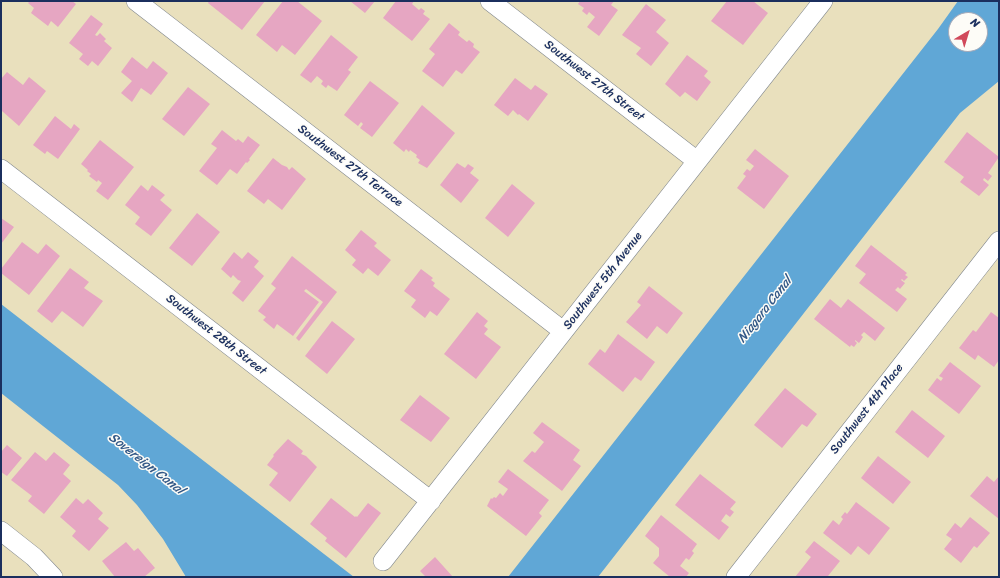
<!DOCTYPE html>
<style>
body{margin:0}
#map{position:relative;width:1000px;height:578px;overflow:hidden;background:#e9e0bd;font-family:Sriracha,sans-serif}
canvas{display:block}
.frame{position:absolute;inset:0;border:2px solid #1b2f5e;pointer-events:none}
.north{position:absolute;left:948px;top:12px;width:40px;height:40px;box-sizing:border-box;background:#fdfcf7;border:1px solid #a3aaba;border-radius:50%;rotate:38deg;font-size:11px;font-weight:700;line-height:16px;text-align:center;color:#1b2f5e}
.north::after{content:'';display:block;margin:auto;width:14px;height:18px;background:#d1495b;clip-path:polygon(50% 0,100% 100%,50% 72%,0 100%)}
</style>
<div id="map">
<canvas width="1000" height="578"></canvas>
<div class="frame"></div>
<div class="north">N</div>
</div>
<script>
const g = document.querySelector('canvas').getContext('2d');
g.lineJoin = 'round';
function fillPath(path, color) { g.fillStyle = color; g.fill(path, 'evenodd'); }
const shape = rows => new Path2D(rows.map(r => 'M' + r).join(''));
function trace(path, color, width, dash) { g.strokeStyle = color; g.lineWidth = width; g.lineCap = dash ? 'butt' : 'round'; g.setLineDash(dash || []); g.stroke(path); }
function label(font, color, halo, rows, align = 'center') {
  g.font = font + ' Sriracha,sans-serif'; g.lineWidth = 3; g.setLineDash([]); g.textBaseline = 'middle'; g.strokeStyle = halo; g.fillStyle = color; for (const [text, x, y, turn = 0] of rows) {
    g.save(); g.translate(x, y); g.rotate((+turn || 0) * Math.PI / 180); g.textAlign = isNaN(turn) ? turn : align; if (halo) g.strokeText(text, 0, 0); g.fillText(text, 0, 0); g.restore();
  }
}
const water = shape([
 [958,1,999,1,999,81,960,113,598,577,508,577,938,29],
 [956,20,980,20,980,44,956,44],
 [1,304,324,554,354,577,186,577,163,539,137,505,118,485,1,393]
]);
const building = shape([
 [30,1,72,1,76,4,58,27,51,21,48,26,31,13,34,8,28,3],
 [209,1,265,1,242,30,208,3],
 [283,1,297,1,322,21,295,55,282,45,277,52,256,35],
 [350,1,375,1,365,13],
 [396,1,414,1,412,4,419,10,421,8,425,11,423,14,430,19,412,41,383,18],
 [580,1,614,1,611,5,618,10,599,36,587,27,595,17,589,12,587,15,582,11,584,8,578,4],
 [727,1,753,1,768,13,743,45,711,21],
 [646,4,666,20,656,32,669,43,651,66,636,54,641,48,622,35],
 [91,15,103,24,95,35,97,36,100,33,106,39,104,41,112,48,98,66,92,61,88,66,79,59,83,54,69,43],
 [449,23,460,32,458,35,467,42,469,40,474,44,473,47,480,52,462,74,456,70,443,87,422,71,435,54,429,49],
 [331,35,358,57,348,70,351,72,337,91,328,85,326,88,321,84,323,81,317,76,311,83,300,75],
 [687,55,708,71,704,76,711,82,697,101,685,92,680,97,665,84],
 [132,57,147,69,153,61,168,73,151,95,141,88,132,102,121,93,132,81,121,72],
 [7,72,23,85,29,77,46,91,19,126,2,111,1,113,1,79],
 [515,78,531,90,535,85,548,94,528,121,519,114,518,115,513,110,508,116,494,105],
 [370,81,399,103,372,137,360,128,363,124,361,122,358,126,344,115],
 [188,87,210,104,184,136,162,119],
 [422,105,455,133,427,168,418,163,420,160,416,157,417,155,410,150,409,152,406,149,404,152,393,143],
 [55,116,71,129,74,124,80,129,58,159,47,151,45,154,33,145],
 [222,130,236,141,238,139,243,143,248,136,260,145,249,159,250,160,247,163,246,162,237,174,230,169,217,185,199,171,217,148,211,144],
 [967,132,999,157,988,173,992,176,988,181,984,178,983,180,989,185,979,196,960,182,964,177,944,162],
 [100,140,134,167,108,200,96,191,102,183,98,180,97,182,89,176,91,174,87,171,88,170,81,164],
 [755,149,789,176,764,209,737,188,746,176,743,174,747,169,750,171,754,166,746,160],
 [273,158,282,165,287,167,289,170,292,167,306,179,282,210,268,199,264,204,247,191],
 [457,163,465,168,468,164,474,168,470,173,479,180,461,203,440,185],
 [512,184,535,203,508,237,485,218],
 [141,185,148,191,152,185,165,195,160,200,172,210,151,236,135,224,140,217,125,205],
 [197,213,220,232,192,266,169,248],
 [1,218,14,227,1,244],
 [361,230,377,243,374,246,391,260,378,276,368,268,363,274,352,265,356,260,345,250],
 [22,242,38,254,46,244,60,256,29,295,1,273,1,269],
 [871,245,907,273,905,275,908,277,904,281,902,279,901,280,905,283,900,289,898,287,895,290,907,299,897,312,859,283,866,274,855,266],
 [234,252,242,259,248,252,259,261,254,267,264,276,243,302,232,293,241,281,238,280,233,275,231,278,221,269],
 [292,256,337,292,299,341,296,338,323,302,306,289,304,291,319,302,293,336,277,324,274,329,263,320,266,317,258,311,276,288,271,284],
 [70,268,89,282,84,288,103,301,83,327,62,311,52,323,37,311],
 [421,269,433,278,431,280,435,283,433,286,450,299,437,316,430,311,425,318,411,307,416,300,404,291],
 [649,286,683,313,667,334,657,326,647,339,626,322,641,305,637,302],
 [830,299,841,308,848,299,885,328,875,341,864,332,861,335,863,337,859,343,855,340,855,341,857,343,854,347,851,345,850,347,814,319],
 [477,312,488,321,484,326,488,329,484,334,501,347,476,379,444,354],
 [991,312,999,318,999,360,994,367,978,355,975,360,959,348,973,330,976,332],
 [332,321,355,339,327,374,305,356],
 [618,334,655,362,641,381,635,377,623,392,588,364,600,349,605,353],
 [950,362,981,386,959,414,928,390,937,378,941,381,943,378,939,376],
 [785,388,817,414,807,427,802,424,782,448,754,425],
 [420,395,450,418,431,442,400,420],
 [912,410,945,436,928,458,895,432],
 [542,422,580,450,573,460,581,466,562,491,523,461,532,451,535,453,544,442,533,433],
 [288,439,303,451,301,454,306,456,317,467,290,502,269,485,278,473,267,465,274,456,273,455],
 [7,445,22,458,7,476,1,472,1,452],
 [35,452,46,461,54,452,70,465,63,474,71,481,44,514,28,501,32,496,11,480],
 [878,456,911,482,893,504,861,478],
 [508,469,549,500,539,513,542,516,526,536,487,506,491,498,492,499,494,497,496,498,500,493,503,496,508,489,498,482],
 [700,474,736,502,730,509,734,512,730,517,726,514,721,521,729,527,719,540,675,505],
 [987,476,994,482,999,476,999,519,970,496],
 [76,498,83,504,88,499,103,513,98,519,109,528,89,551,72,536,76,531,60,517],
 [331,498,355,517,356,516,357,517,368,503,381,513,346,558,325,541,327,538,310,524],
 [856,502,890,528,869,555,858,546,851,555,823,533,833,520,839,525,843,519,841,517,845,512,847,514],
 [661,515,697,544,692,551,694,553,689,560,686,558,680,566,689,573,686,577,670,577,653,563,659,556,659,548,645,536],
 [970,517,990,533,977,548,974,546,961,563,944,549,952,539,946,535,955,523,961,528],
 [814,541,840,561,828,576,830,577,795,577,811,557,805,552],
 [126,542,134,551,138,548,155,568,144,577,115,577,102,561],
 [435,557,453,577,426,577,420,571]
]);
const minor = shape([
 [136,1,563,331],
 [490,1,697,161],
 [1,169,431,501],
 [1,531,34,557,53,577],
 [383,561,823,1],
 [736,577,999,241]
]);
const streetNames = [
 ["Southwest 27th Street",594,81,38],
 ["Southwest 27th Terrace",350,166,37],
 ["Southwest 5th Avenue",603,281,-52],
 ["Southwest 28th Street",216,335,38],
 ["Southwest 4th Place",867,409,-52]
];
const waterNames = [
 ["Niagara Canal",765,310,-52],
 ["Sovereign Canal",146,464,38]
];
fillPath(water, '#60a7d6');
fillPath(building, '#e6a6c2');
trace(minor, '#82888e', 20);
trace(minor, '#fff', 19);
label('12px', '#1b2f5e', '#fdfcf7', streetNames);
label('italic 13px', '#335988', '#fdfcf7', waterNames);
</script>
